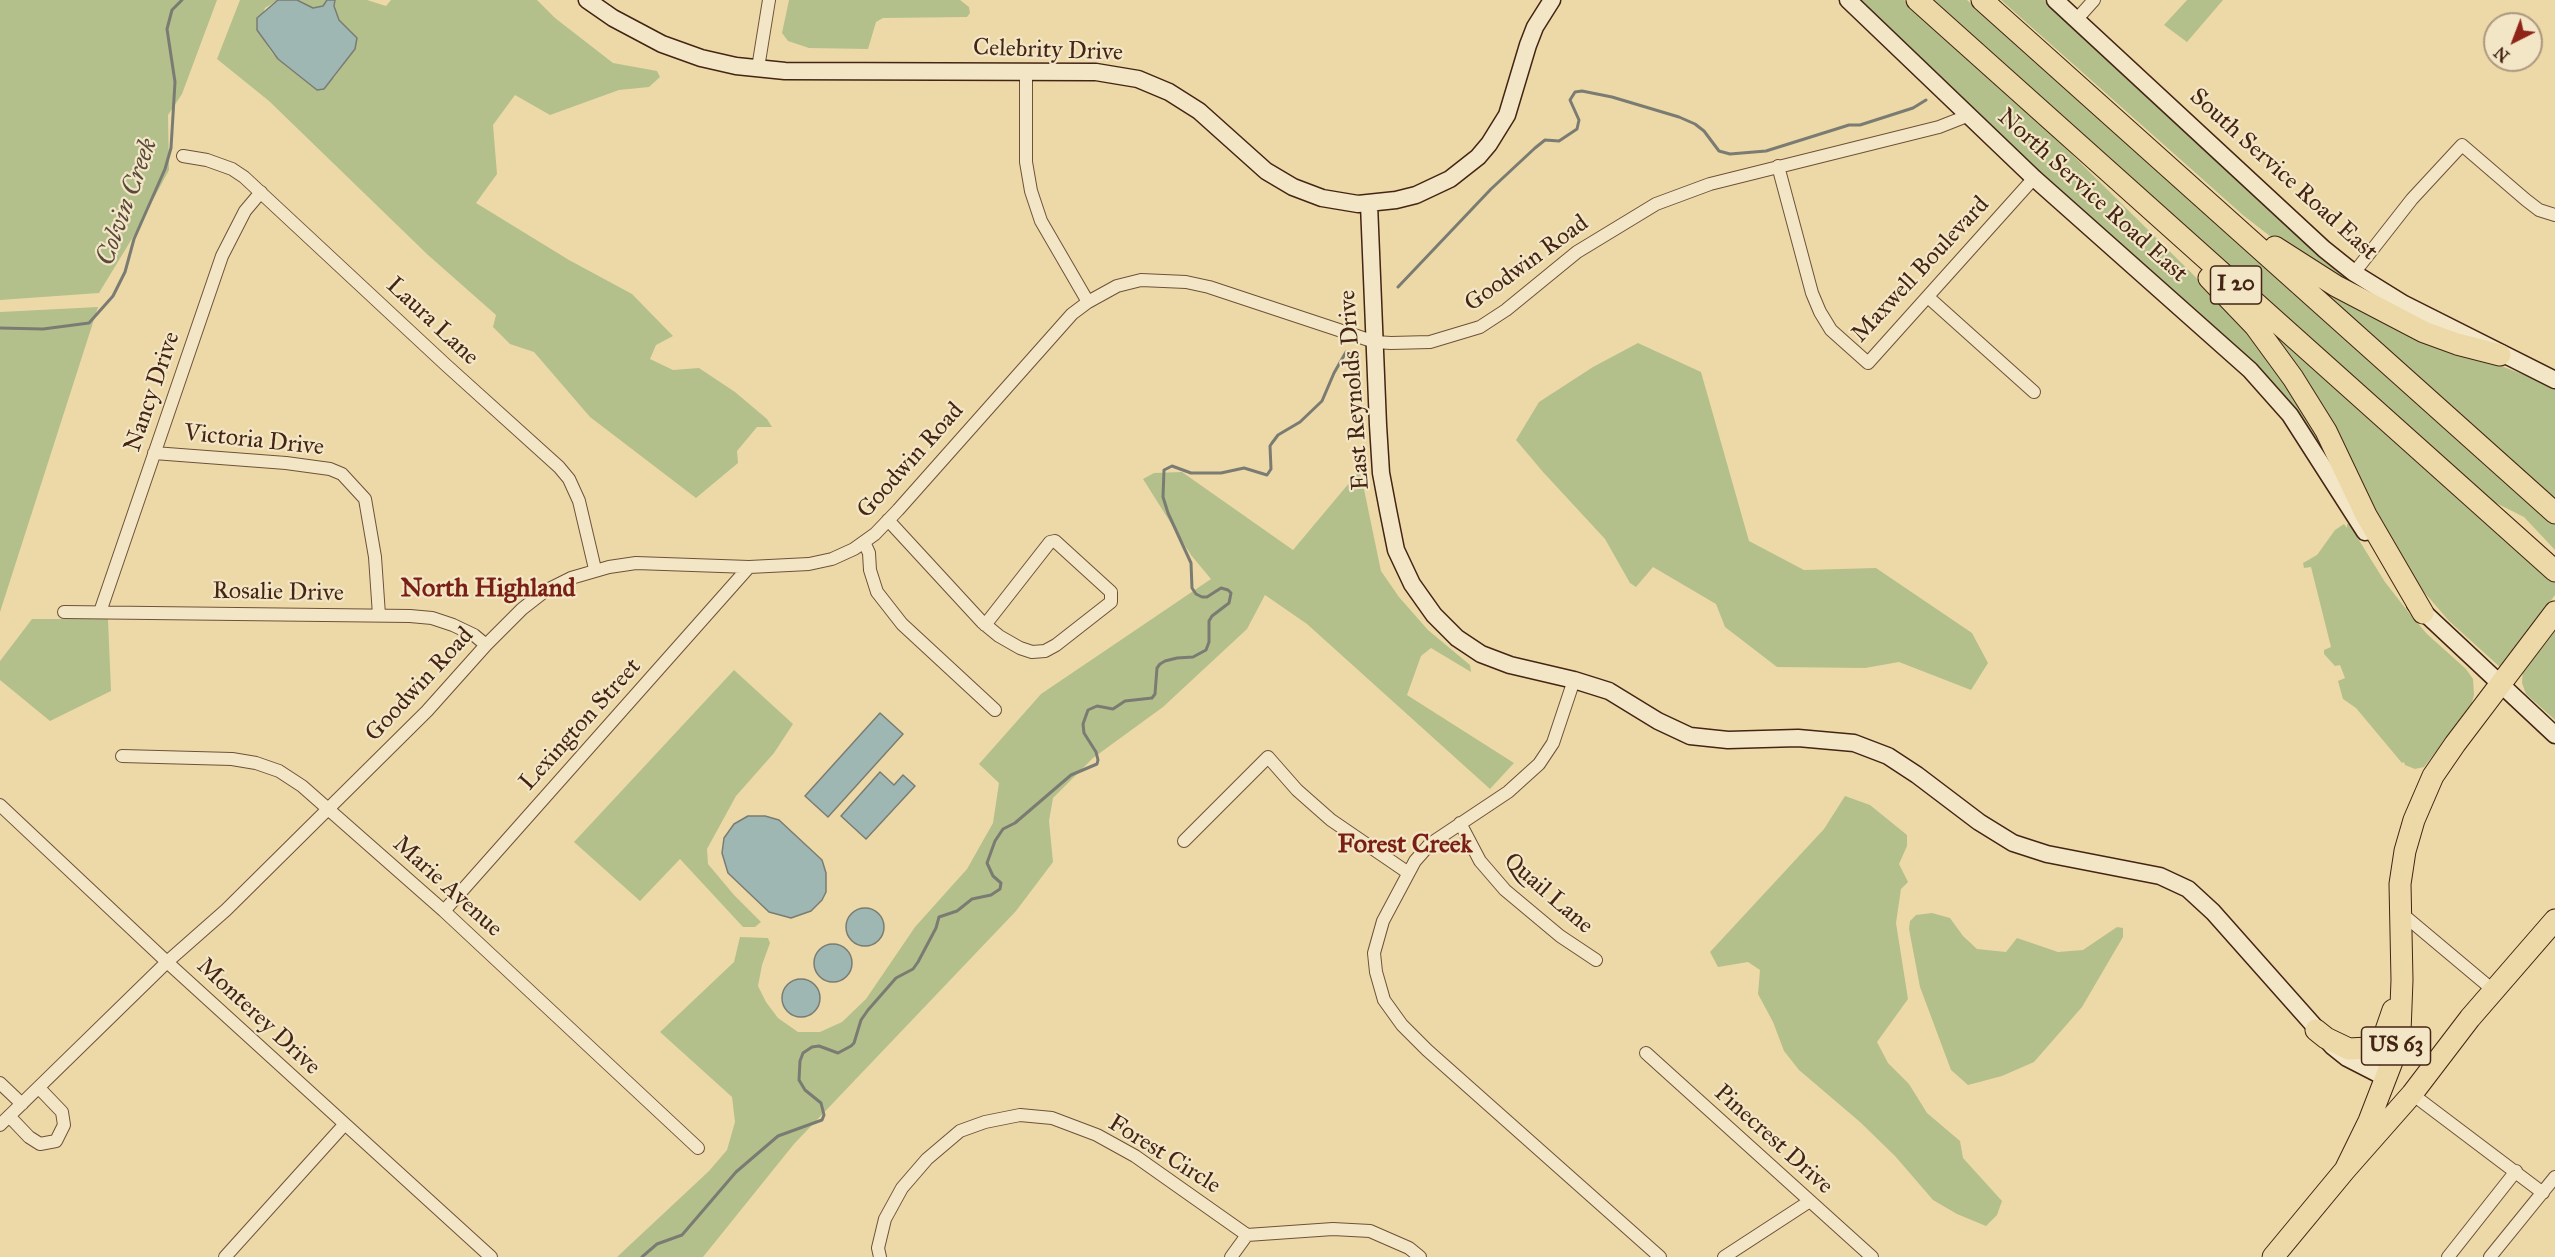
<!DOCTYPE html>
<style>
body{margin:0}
#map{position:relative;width:2555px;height:1257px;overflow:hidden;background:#edd9a7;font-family:"IM FELL Great Primer",serif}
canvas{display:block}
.north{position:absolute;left:2483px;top:12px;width:60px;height:60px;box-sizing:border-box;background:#f3e6c6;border:2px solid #ad987f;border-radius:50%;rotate:222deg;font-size:16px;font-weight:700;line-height:24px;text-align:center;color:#442414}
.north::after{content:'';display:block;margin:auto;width:21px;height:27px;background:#8f2418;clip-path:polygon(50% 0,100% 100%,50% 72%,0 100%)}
</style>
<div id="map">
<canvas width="2555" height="1257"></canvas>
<div class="north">N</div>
</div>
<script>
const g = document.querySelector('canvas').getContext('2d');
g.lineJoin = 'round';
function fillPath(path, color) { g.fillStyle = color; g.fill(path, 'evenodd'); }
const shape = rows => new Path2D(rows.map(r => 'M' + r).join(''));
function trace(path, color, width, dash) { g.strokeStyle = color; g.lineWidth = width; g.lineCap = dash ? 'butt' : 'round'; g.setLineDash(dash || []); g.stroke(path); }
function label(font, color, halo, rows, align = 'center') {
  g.font = font + ' "IM FELL Great Primer",serif'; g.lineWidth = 4.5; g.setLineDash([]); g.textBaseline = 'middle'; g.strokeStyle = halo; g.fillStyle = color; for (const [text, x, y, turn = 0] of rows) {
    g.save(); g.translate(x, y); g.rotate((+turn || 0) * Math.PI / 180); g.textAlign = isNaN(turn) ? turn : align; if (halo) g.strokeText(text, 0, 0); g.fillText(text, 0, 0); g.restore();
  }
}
const green = shape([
 [0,0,217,0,182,94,168,115,169,170,133,237,99,293,0,300],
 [240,0,278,0,265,8,257,30,272,53,291,70,334,78,355,49,339,20,334,6,335,0,367,0,386,6,391,0,537,0,555,18,613,63,657,71,660,77,649,87,619,90,550,115,515,95,493,125,497,174,476,203,569,260,632,294,673,336,656,345,650,359,673,370,699,368,735,392,767,419,772,427,757,427,737,451,738,463,696,498,590,417,534,352,510,344,493,327,496,315,428,255,269,101,217,59],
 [297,0,327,0,323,6,313,8],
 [789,0,960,0,969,7,970,13,967,17,883,18,876,22,868,49,809,48,788,41,782,33],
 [1860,0,1904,0,2030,113,2241,322,2309,414,2324,450,2285,397,2245,355,1998,134],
 [1929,0,1967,0,2555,525,2555,550,2524,517,2486,498],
 [2001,0,2044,0,2399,311,2279,243,2244,216],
 [2187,0,2223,0,2187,42,2164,25],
 [2305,278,2417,333,2555,387,2555,501],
 [98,307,0,612,0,312],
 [2265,323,2555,581,2555,595,2501,668,2449,621,2405,570],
 [1638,343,1701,372,1749,541,1804,570,1876,568,1972,633,1988,663,1971,690,1899,662,1865,668,1777,667,1725,627,1716,604,1653,567,1636,587,1630,583,1605,539,1543,472,1516,440,1539,402,1593,367],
 [1360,470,1381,571,1399,597,1428,630,1470,665,1471,672,1431,648,1421,656,1407,695,1514,763,1490,789,1307,624,1265,595,1247,629,1163,707,1093,758,1053,798,1049,821,1053,862,1016,911,794,1144,703,1257,617,1257,709,1171,727,1150,735,1122,732,1097,660,1032,734,962,740,937,768,938,770,943,762,965,758,986,766,1002,778,1018,798,1032,820,1032,842,1022,866,999,915,927,967,869,993,823,999,783,979,764,1041,694,1211,579,1191,555,1143,479,1154,473,1182,472,1293,550],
 [2344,524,2347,528,2347,524,2350,524,2359,535,2357,537,2385,582,2409,613,2427,634,2466,669,2473,679,2474,695,2471,706,2424,767,2415,769,2405,765,2404,762,2402,763,2356,708,2343,699,2338,681,2345,678,2340,665,2335,666,2324,654,2324,650,2331,647,2311,567,2304,568,2303,563,2317,555,2335,530],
 [32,619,108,619,111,691,50,721,0,680,0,661],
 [2555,628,2555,720,2526,694,2522,683,2523,668],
 [734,670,793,724,774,753,736,796,707,849,708,864,734,895,761,922,755,927,743,927,680,859,640,901,574,842],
 [1845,796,1870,805,1907,835,1907,846,1899,864,1908,882,1901,889,1896,923,1908,999,1877,1042,1888,1063,1909,1084,1927,1113,1960,1141,1963,1158,2002,1201,1997,1215,1986,1226,1957,1214,1933,1200,1895,1156,1860,1122,1799,1070,1784,1051,1773,1022,1758,994,1760,970,1748,962,1718,967,1710,952,1824,829],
 [1932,913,1950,918,1963,936,1977,949,2006,952,2017,938,2058,952,2083,950,2117,927,2123,928,2123,937,2082,1007,2034,1062,2002,1076,1968,1085,1951,1070,1920,987,1909,929,1910,921,1916,915]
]);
const water = shape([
 [278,0,297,0,313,8,323,6,327,0,335,0,334,6,339,20,357,38,355,49,324,89,317,90,278,59,257,30,257,18,278,0],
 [880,713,903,734,828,817,805,796,880,713],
 [880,772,894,785,903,775,915,786,866,839,841,816,880,772],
 [748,816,765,816,779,820,822,860,826,873,826,892,822,900,811,911,791,918,769,912,728,873,722,853,724,838,734,824,748,816],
 '846 927a19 19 0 1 1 38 0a19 19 0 1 1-38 0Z',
 '814 963a19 19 0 1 1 38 0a19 19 0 1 1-38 0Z',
 '782 998a19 19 0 1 1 38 0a19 19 0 1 1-38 0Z'
]);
const stream = shape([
 [1398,287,1491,189,1535,148,1545,140,1559,141,1577,129,1579,120,1570,100,1575,92,1582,91,1612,97,1679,117,1695,124,1704,131,1719,151,1730,154,1766,151,1849,125,1860,125,1913,108,1926,100],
 [0,328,43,329,89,323,113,296,125,272,134,239,165,169,171,148,175,82,167,29,172,10,182,0],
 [642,1257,657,1244,682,1235,736,1172,778,1136,822,1120,824,1115,821,1103,805,1090,799,1080,800,1061,803,1053,812,1047,819,1046,838,1053,851,1046,854,1043,861,1020,868,1010,896,978,913,969,918,962,936,928,939,917,957,911,972,899,991,895,1000,889,1001,883,993,876,987,863,995,841,1003,829,1015,823,1071,775,1097,764,1098,760,1096,752,1084,733,1083,724,1088,710,1097,706,1113,709,1125,701,1152,698,1155,694,1157,668,1160,664,1165,661,1177,658,1193,657,1206,650,1209,642,1209,621,1212,616,1229,603,1231,593,1228,590,1221,588,1207,597,1202,597,1196,594,1192,588,1191,563,1168,513,1163,497,1164,470,1172,466,1191,473,1221,473,1244,468,1267,475,1271,469,1270,446,1272,443,1278,435,1300,422,1322,401,1334,373,1346,352]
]);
const street = shape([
 [2077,19,2094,0],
 [758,68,769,0],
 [1026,72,1026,162,1031,191,1041,221,1088,302],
 [183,156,207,160,232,169,244,177,446,365,559,467,569,479,579,501,595,569],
 [1778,166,1812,293,1820,312,1831,330,1868,363,2034,178],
 [2354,273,2412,199,2462,145,2526,200,2539,210,2555,215],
 [1928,297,2034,392],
 [154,453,286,463,330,469,342,474,365,499,375,557,379,615],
 [888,520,982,622,999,636,1020,648,1032,652,1045,651,1056,645,1111,602,1111,592,1055,541,1050,542,985,625],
 [864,542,869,553,870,570,877,592,902,624,995,710],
 [64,612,410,616,432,618,453,625,474,635,486,645],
 [100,612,222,256,245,211,261,192],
 [1574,680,1553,743,1539,764,1508,792,1430,844,1415,861,1383,921,1374,953,1376,972,1384,1000,1402,1025,1427,1050,1660,1257],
 [122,756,232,759,256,763,279,771,302,786,444,911,698,1148],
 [0,805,167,962,491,1257],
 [1460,823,1480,861,1505,890,1560,936,1596,960],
 [1184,841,1268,757,1297,790,1331,820,1407,872],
 [444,911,749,567],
 [2400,912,2493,990],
 [1646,1053,1872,1257],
 [0,1083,22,1104],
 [2412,1094,2543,1193],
 [9,1116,29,1137,40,1144,56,1141,64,1125,62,1112,39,1088],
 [0,1125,167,962,226,910,427,711,486,645,522,609,545,591,571,578,609,567,636,563,749,567,809,564,832,559,854,549,875,534,898,510,1072,314,1088,302,1117,286,1141,280,1186,282,1209,287,1375,342,1391,343,1430,342,1480,327,1506,310,1577,252,1656,204,1710,184,1939,127,1967,116],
 [1247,1235,1333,1229,1370,1231,1409,1248,1420,1257],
 [225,1257,344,1125],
 [880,1257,878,1248,885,1219,902,1188,927,1159,960,1131,985,1122,1020,1115,1052,1118,1097,1135,1135,1156,1247,1235,1231,1257],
 [1724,1257,1810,1201],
 [2448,1257,2516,1171],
 [2490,1257,2555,1177]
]);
const secondary = shape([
 [587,0,613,18,662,44,701,58,736,66,785,71,1096,72,1138,79,1169,92,1199,111,1266,171,1293,187,1322,198,1358,204,1396,200,1416,195,1450,179,1478,157,1489,144,1507,115,1528,45,1535,27,1552,0],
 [1848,0,2034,178,2250,370,2290,415,2365,532],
 [2055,0,2324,249,2354,273,2404,304,2555,380],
 [1369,204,1378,425,1381,473,1388,510,1396,550,1412,584,1434,615,1457,638,1481,654,1510,665,1574,680,1609,691,1658,721,1690,736,1728,740,1798,738,1854,743,1888,756,1917,775,1979,822,2013,843,2047,854,2160,876,2188,889,2213,912,2332,1046,2347,1058,2386,1078],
 [2415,604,2555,735]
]);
const highway = shape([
 [1917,0,2555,571],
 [1982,0,2555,513],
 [2275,247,2336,286,2424,332,2457,344,2500,355],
 [2209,278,2255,326,2293,378,2326,431,2366,515,2423,613],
 [2316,1030,2326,1038,2349,1049,2368,1048,2379,1042,2384,1036,2393,1010],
 [2345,1170,2369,1121,2393,1059,2400,1032,2402,980,2400,884,2405,851,2414,820,2433,776,2455,744,2555,612],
 [2273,1257,2345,1170,2412,1094,2470,1018,2555,920]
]);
const shields = [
 [2236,285,51],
 [2396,1046,69]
];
const shieldNames = [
 ["I 20",2236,285],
 ["US 63",2396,1046]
];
const streetNames = [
 ["Celebrity Drive",1048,51,2],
 ["South Service Road East",2283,175,42],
 ["North Service Road East",2092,196,42],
 ["Goodwin Road",1527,264,-36],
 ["Maxwell Boulevard",1921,270,-47],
 ["Laura Lane",432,322,43],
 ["East Reynolds Drive",1355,390,-94],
 ["Nancy Drive",153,392,-71],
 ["Victoria Drive",254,441,6],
 ["Goodwin Road",911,461,-48],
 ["Rosalie Drive",278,593,1],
 ["Goodwin Road",420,685,-47],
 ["Lexington Street",581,725,-48],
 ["Marie Avenue",447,887,42],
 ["Quail Lane",1548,894,41],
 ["Monterey Drive",258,1017,43],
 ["Pinecrest Drive",1773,1140,42],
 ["Forest Circle",1164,1155,32]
];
const waterNames = [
 ["Colvin Creek",128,202,-70]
];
const neighbourhoodNames = [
 ["North Highland",488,590],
 ["Forest Creek",1405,846]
];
fillPath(green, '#b3c08b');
fillPath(water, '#9eb7b3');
trace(water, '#7a7c73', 1.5);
trace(stream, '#7a7c73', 3);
trace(street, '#6e5139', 14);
trace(secondary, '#442414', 19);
trace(highway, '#442414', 23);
trace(street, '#f3e6c6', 12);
trace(secondary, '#f3e6c6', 16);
trace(highway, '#edd9a7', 21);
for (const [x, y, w] of shields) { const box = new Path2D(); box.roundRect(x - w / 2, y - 19, w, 38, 4.5); g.fillStyle = '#f3e6c6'; g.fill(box); trace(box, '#442414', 1.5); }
label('bold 22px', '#442414', null, shieldNames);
label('24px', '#442414', '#f3e6c6', streetNames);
label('italic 26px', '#5a493c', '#f3e6c6', waterNames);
label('bold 26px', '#7a1f14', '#f3e6c6', neighbourhoodNames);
</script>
